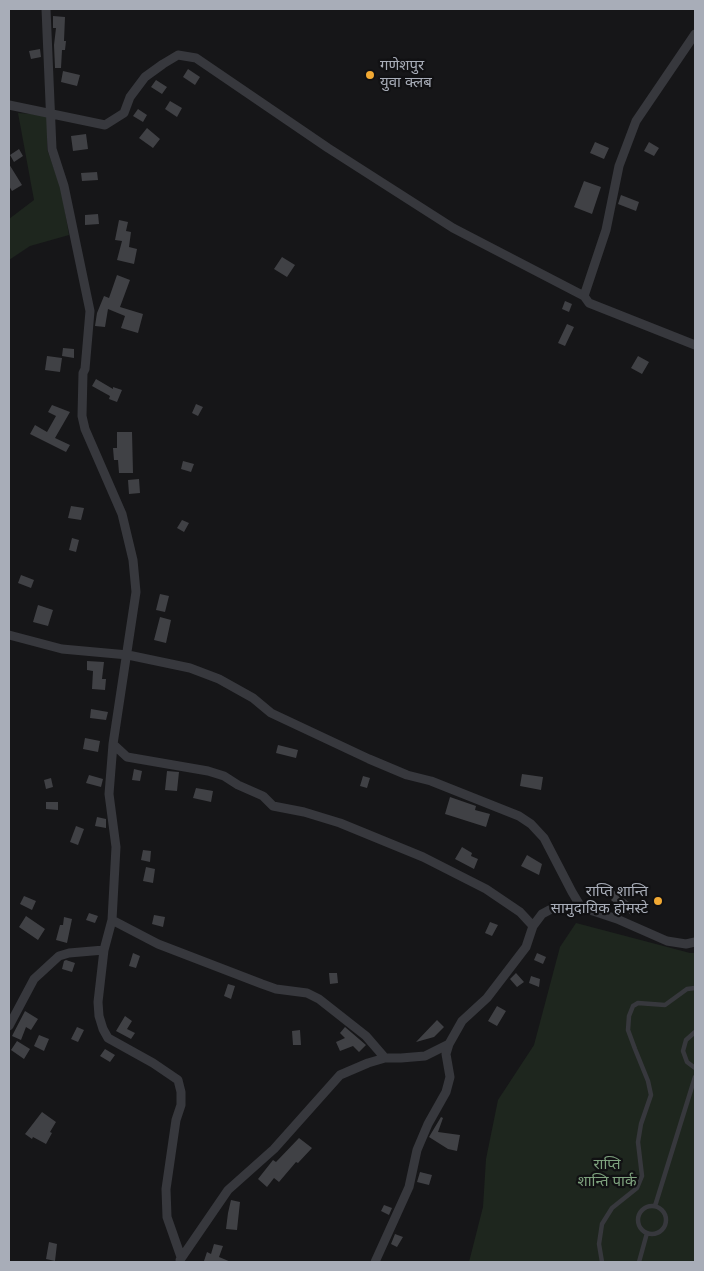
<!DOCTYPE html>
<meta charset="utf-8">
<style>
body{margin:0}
#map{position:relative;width:704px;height:1271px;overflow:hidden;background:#161618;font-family:"DM Sans",sans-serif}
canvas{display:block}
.frame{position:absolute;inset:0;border:10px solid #a8adb8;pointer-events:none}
</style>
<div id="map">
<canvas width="704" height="1271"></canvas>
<div class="frame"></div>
</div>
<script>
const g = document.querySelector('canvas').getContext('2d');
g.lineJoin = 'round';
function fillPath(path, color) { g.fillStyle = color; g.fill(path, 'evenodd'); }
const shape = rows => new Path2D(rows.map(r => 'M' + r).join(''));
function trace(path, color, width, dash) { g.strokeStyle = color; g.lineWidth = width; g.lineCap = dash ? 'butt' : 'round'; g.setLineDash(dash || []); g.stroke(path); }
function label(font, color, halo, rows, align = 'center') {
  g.font = font + ' "DM Sans","Noto Sans Devanagari",sans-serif'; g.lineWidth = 4.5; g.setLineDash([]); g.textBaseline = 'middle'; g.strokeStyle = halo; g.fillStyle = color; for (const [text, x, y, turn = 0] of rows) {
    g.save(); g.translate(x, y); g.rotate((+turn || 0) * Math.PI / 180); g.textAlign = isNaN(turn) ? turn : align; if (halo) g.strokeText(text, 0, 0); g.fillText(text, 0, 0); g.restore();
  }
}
const green = shape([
 [18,113,47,115,47,149,61,188,69,235,30,246,9,260,9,219,34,200],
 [576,923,690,953,695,953,695,1262,469,1262,483,1207,486,1159,498,1100,534,1045,560,947]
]);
const building = shape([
 [53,16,65,17,64,41,66,41,65,50,62,50,61,68,55,68,54,45,56,28,53,28],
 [40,49,41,57,31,59,29,51],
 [188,69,200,77,195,85,183,77],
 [63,71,80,75,77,86,61,82],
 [156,80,167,87,162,94,151,87],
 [170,101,182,108,177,117,165,109],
 [138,109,147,115,143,122,133,116],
 [147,128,160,139,153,148,139,138],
 [86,134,88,149,73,151,71,136],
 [595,142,609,148,604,159,590,153],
 [649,142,659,148,654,156,644,151],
 [19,149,23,156,14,162,10,155],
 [9,164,22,185,12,191,9,186],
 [97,172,98,180,82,181,81,173],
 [584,181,601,187,592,214,574,207],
 [621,195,639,202,636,211,618,204],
 [98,214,99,224,85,225,85,215],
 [119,220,128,222,126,231,131,232,129,247,137,249,134,264,117,260,122,241,115,240],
 [282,257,295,265,287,277,274,269],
 [117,275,130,280,120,307,143,314,138,333,121,328,125,316,108,309,105,327,95,326,97,313,104,296,109,298],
 [565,301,572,304,569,312,562,309],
 [567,324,574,327,565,346,558,343],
 [63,348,74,349,74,358,62,356],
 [47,356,62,358,60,372,45,370],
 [638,356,649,362,642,374,631,368],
 [96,379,113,389,113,387,122,390,117,402,109,399,110,396,92,386],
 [196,404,203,407,198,416,192,413],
 [52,405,70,412,55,438,70,445,66,452,30,434,35,425,47,432,56,416,48,412],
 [117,432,132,432,133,473,119,473,118,460,114,460,113,448,117,448],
 [183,461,194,464,191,472,181,469],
 [139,479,140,493,129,494,128,480],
 [71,506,84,508,81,520,68,518],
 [182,520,189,523,184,532,177,528],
 [72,538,79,540,76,552,69,550],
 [21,575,34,580,31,588,18,583],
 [160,594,169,596,165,612,156,610],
 [38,605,53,610,48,626,33,622],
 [160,617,171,620,166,643,154,640],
 [87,661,104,662,102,679,106,679,105,690,92,689,93,671,87,670],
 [91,709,108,712,106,720,90,718],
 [85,738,100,741,98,752,83,749],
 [278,745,298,750,296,758,276,753],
 [134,769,142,771,140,781,132,780],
 [167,771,179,772,177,791,165,790],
 [522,774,543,777,541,790,520,786],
 [89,775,103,779,101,787,86,783],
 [363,776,370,778,367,788,360,786],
 [51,778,53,787,46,789,44,780],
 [196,788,213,791,211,802,193,798],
 [450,797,476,806,475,810,490,814,486,827,445,814],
 [46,802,58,802,58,810,46,809],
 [97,817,106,819,106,828,95,826],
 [76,826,84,829,78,845,70,842],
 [462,847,472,853,471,856,478,859,474,869,455,859],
 [143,850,151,851,150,862,141,860],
 [527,855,542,864,539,875,521,866],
 [146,867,155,869,153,883,143,881],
 [610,888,637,908,631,915,618,903,617,905,611,900,613,898,607,892],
 [24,896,36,901,32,910,20,904],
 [89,913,98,916,95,923,86,920],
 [154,915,165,917,163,927,152,924],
 [26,916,45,929,38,940,19,927],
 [64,917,72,919,67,943,56,940,60,925,63,925],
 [490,922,498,925,492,936,485,933],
 [133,953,140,956,136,968,129,966],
 [537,953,546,957,543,964,534,960],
 [66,960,75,963,72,972,62,969,64,961],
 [329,973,337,973,338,983,330,984],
 [516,973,524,982,517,987,510,979],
 [531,976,540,979,539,987,529,983],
 [228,984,235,986,231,999,224,996],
 [497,1006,506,1011,497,1026,488,1021],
 [25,1011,38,1019,31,1030,26,1027,21,1040,12,1036],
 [125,1016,132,1021,127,1029,135,1033,131,1039,116,1031],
 [437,1020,444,1027,434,1037,416,1042],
 [77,1027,84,1030,78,1042,71,1039],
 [345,1027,366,1045,359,1052,353,1046,340,1051,336,1042,345,1038,340,1033],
 [300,1030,301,1045,293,1045,292,1031],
 [39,1035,49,1039,44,1051,34,1046],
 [17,1041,30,1049,24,1059,11,1050],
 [105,1049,115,1055,110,1062,100,1056],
 [42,1112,56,1122,50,1132,52,1133,46,1144,33,1137,32,1139,25,1134],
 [441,1117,443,1118,438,1132,460,1135,457,1151,448,1149,429,1137],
 [299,1138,312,1148,298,1163,296,1162,279,1182,274,1178,267,1187,258,1179,273,1160,276,1162],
 [420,1172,432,1175,429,1185,417,1182],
 [231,1200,240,1202,237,1230,226,1229,228,1213],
 [384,1205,392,1208,389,1215,381,1211],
 [395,1234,403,1237,397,1247,391,1244],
 [49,1242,57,1244,55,1261,46,1259],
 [214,1244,223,1246,219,1257,231,1262,208,1262,204,1261,207,1252,211,1254]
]);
const lane = shape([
 [695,1032,686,1040,683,1051,687,1062,695,1068],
 '638 1220a14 14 0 1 1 28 0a14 14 0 1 1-28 0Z',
 [655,1206,695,1077],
 [602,1262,599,1244,602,1224,612,1208,637,1188,642,1176,638,1142,641,1124,651,1095,648,1081,635,1049,628,1030,629,1016,633,1006,638,1003,665,1005,687,989,695,988],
 [639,1262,647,1233]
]);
const street = shape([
 [46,9,52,149,64,186,90,311,85,369,83,373,82,416,85,429,122,514,133,560,136,592,113,744,109,794,116,847,112,920,104,950,98,1002,99,1016,103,1029,108,1038,153,1063,178,1080,181,1092,181,1105,176,1120,166,1189,167,1217,181,1257],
 [695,34,636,121,619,166,606,230,584,296,589,303,695,345],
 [9,105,105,125,124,113,130,97,145,77,163,64,178,55,196,58,328,148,453,228,584,296],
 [9,635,62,649,128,655,190,668,219,679,253,698,271,713,369,759,407,775,431,781,519,816,531,824,544,838,572,892,581,907],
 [113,744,127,757,208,771,224,776,238,785,263,796,273,806,304,812,340,823,423,857,486,889,520,912,533,926],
 [112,920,158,944,262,984,276,989,307,993,319,999,366,1036,385,1058],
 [9,1026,34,979,59,956,69,953,104,950],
 [180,1260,228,1190,274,1149,340,1075,368,1063,385,1058,401,1058,425,1056,449,1044,462,1021,487,998,526,947,533,926,542,914,555,907,581,907,617,919,667,941,686,944,695,942],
 [375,1262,409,1187,417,1150,428,1124,446,1092,450,1077,446,1054,449,1044]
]);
const markers = [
 [370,75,5,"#f2a933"],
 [658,901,5,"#f2a933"]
];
const poiNames = [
 ["गणेशपुर",380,66],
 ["युवा क्लब",380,83],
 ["राप्ति शान्ति",648,892,"right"],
 ["सामुदायिक होमस्टे",648,909,"right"]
];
const parkNames = [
 ["राप्ति",607,1165],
 ["शान्ति पार्क",607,1182]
];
fillPath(green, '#1e261e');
fillPath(building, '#404145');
trace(lane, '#37383d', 4.5);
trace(street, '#37383d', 9);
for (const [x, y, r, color] of markers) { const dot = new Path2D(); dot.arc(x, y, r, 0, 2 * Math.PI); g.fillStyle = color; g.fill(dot); trace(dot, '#111113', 2); }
label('15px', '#a8adb8', '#111113', poiNames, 'left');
label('15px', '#7fa37f', '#111113', parkNames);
</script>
